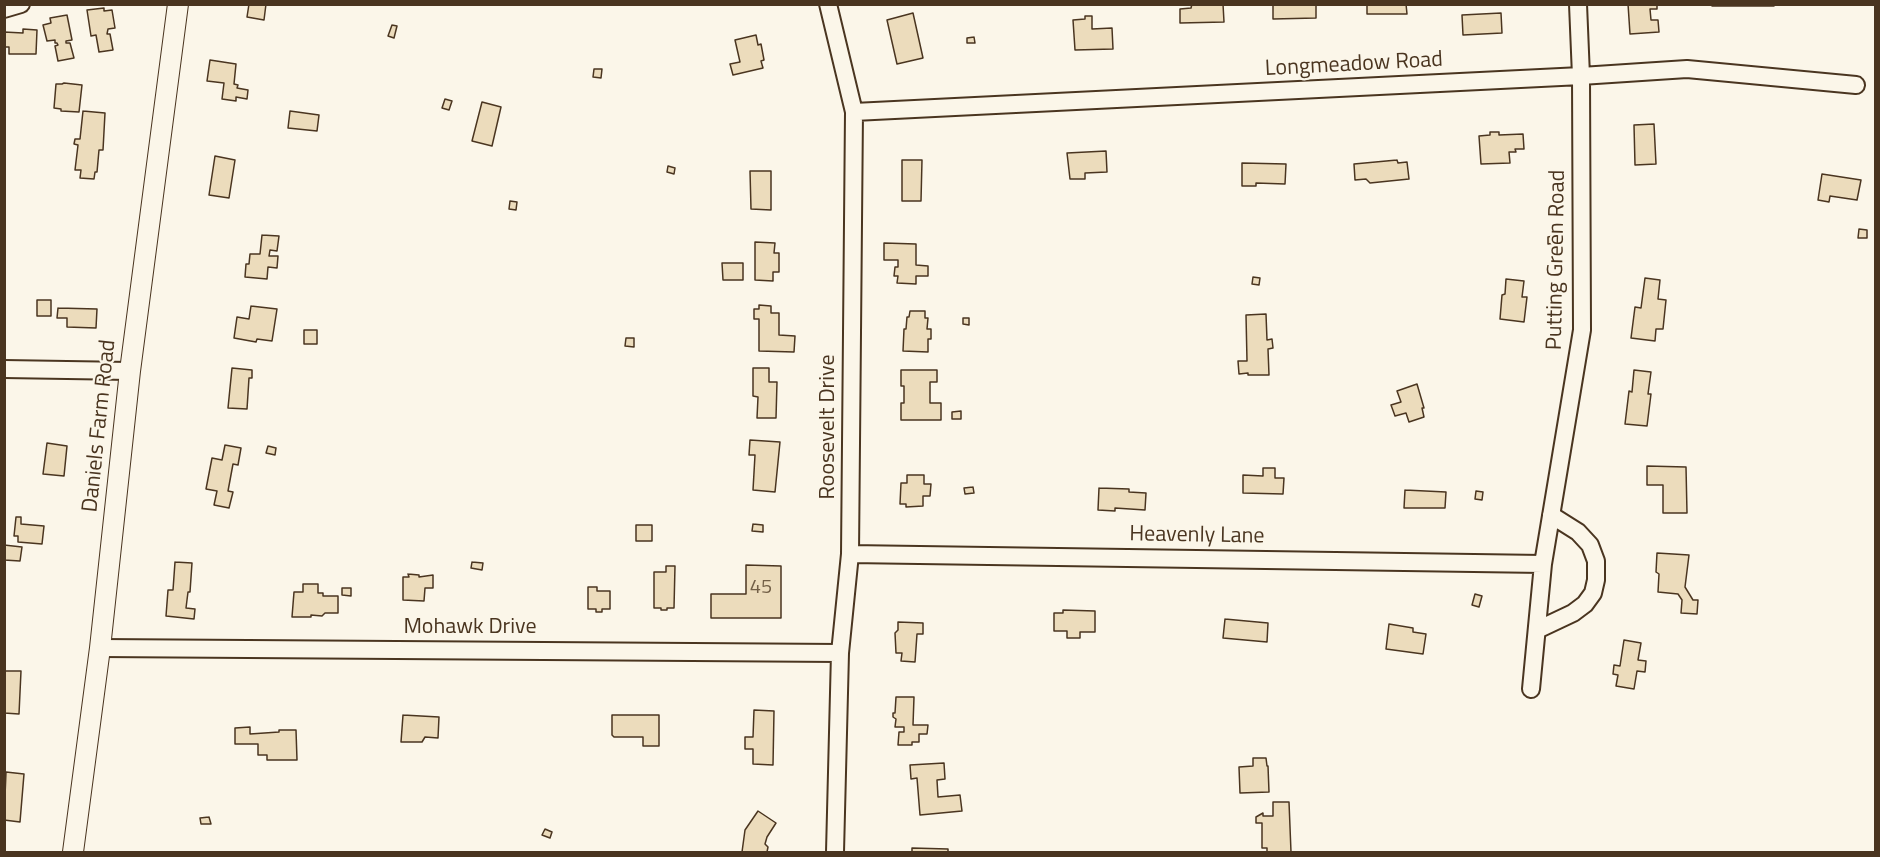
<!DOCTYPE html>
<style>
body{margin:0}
#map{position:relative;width:1880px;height:857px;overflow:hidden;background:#fbf6e9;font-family:"Titillium Web",sans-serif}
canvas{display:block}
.frame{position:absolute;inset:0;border:6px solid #4a3520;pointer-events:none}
</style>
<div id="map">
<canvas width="1880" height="857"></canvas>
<div class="frame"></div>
</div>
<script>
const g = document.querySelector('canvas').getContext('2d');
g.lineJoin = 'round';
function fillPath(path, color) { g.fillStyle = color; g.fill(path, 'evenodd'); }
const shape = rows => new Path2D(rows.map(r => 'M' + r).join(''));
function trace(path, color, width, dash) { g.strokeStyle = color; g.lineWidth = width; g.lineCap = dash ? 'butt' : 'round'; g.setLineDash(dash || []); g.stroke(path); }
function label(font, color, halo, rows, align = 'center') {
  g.font = font + ' "Titillium Web",sans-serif'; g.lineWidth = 4.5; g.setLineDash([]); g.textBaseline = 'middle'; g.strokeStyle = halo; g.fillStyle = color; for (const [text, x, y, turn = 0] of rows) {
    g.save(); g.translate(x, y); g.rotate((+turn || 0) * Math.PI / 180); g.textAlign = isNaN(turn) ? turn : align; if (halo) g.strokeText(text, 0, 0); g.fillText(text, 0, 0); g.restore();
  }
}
const building = shape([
 [249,4,266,4,264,20,247,17,249,4],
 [1192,4,1223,4,1224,22,1180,23,1180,9,1191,8,1192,4],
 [1273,4,1316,4,1316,18,1273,19,1273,4],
 [1367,4,1406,4,1407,14,1367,14,1367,4],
 [1628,4,1657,4,1657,9,1650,9,1651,20,1658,20,1659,32,1630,34,1628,4],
 [1712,4,1774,4,1774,6,1712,6,1712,4],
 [104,8,104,11,112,10,115,28,108,29,107,34,110,34,113,50,99,52,96,35,91,36,87,10,104,8],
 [913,13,923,58,897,64,887,20,913,13],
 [1501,13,1502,33,1463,35,1462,15,1501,13],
 [67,15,72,40,66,41,66,43,70,43,74,58,58,61,55,46,58,45,57,43,55,43,55,40,47,41,43,25,51,23,50,18,67,15],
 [1085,16,1092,16,1092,29,1112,28,1113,49,1075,50,1073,20,1085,19,1085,16],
 [392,25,397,26,394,38,388,36,392,25],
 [23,29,37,30,36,54,9,54,9,47,4,47,4,32,23,33,23,29],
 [756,35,758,45,761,44,764,60,761,61,763,68,733,75,730,64,740,62,735,40,756,35],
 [974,37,975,43,967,43,967,38,974,37],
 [210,60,236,64,234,84,238,85,237,88,248,90,247,99,236,97,236,101,222,99,224,83,207,81,210,60],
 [594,69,602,69,601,78,593,77,594,69],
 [64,83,82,85,79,112,61,111,61,109,54,108,56,84,62,84,64,83],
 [445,99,452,101,449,110,442,108,445,99],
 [482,102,501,107,492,146,472,141,482,102],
 [83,111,105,113,103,150,99,150,97,172,95,172,94,179,80,178,81,170,75,170,78,145,74,144,75,139,80,139,83,111],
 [290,111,319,115,317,131,288,128,290,111],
 [1654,124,1656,164,1635,165,1634,125,1654,124],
 [1490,132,1499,132,1499,135,1523,134,1524,149,1515,149,1516,152,1509,152,1510,163,1481,164,1479,136,1490,135,1490,132],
 [1106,151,1107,172,1085,173,1085,179,1070,179,1067,153,1106,151],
 [215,156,235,160,229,198,209,195,215,156],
 [902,160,922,160,921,201,902,201,902,160],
 [1397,160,1398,163,1407,162,1409,179,1370,183,1366,179,1355,180,1354,164,1397,160],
 [1242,163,1286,164,1285,184,1256,183,1256,186,1242,186,1242,163],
 [668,166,675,168,674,174,667,172,668,166],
 [750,171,771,171,771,210,751,209,750,171],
 [1822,174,1861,180,1857,200,1830,196,1829,202,1818,200,1822,174],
 [510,201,517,202,516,210,509,209,510,201],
 [1859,229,1867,230,1867,238,1858,238,1859,229],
 [262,235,279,236,277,251,270,250,269,256,278,256,277,268,268,267,267,279,245,277,246,264,249,264,250,254,260,254,262,235],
 [1553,236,1554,243,1548,244,1548,237,1553,236],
 [755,242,775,243,774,253,779,253,779,272,773,272,773,281,755,280,755,242],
 [884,243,916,244,916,265,928,266,928,276,916,276,916,284,897,283,898,276,894,276,895,267,898,267,898,260,884,260,884,243],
 [722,263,743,263,743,280,723,280,722,263],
 [1253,277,1260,278,1259,285,1252,284,1253,277],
 [1645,278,1660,280,1658,299,1666,300,1663,329,1656,329,1655,341,1631,338,1635,307,1641,308,1645,278],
 [1506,279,1524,281,1522,297,1527,297,1524,322,1500,319,1502,295,1505,294,1506,279],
 [37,300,51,300,51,316,37,316,37,300],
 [759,305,771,306,771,313,779,313,779,335,795,336,794,352,759,351,759,319,754,319,754,309,759,309,759,305],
 [251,306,277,309,272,341,257,339,256,342,234,338,237,317,249,319,251,306],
 [58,308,97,309,96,328,67,327,67,318,57,318,58,308],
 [910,311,925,311,925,318,928,318,927,329,931,329,931,339,928,339,928,352,903,351,904,329,906,329,907,317,909,317,910,311],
 [1266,314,1267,340,1272,339,1273,348,1268,349,1269,375,1248,375,1248,373,1239,374,1238,361,1247,361,1246,315,1266,314],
 [963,318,969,318,969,325,963,324,963,318],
 [304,330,317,330,317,344,304,344,304,330],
 [626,338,634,338,634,347,625,346,626,338],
 [232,368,252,370,252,378,249,378,247,409,228,408,232,368],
 [753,368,769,368,769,382,777,382,776,418,757,418,758,397,753,396,753,368],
 [901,370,937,370,937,382,930,382,930,403,941,403,941,420,901,420,901,403,904,403,904,386,901,386,901,370],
 [1634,370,1651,372,1648,394,1651,394,1647,426,1625,424,1629,391,1632,392,1634,370],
 [1417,384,1424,408,1422,408,1424,417,1409,422,1406,413,1395,416,1391,405,1401,402,1397,391,1417,384],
 [961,411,961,419,952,419,952,412,961,411],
 [750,440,780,442,775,492,753,490,755,455,749,455,750,440],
 [47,443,67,446,64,476,43,474,47,443],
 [225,445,241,448,238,465,233,464,228,491,233,492,229,508,214,505,217,491,206,489,212,458,222,460,225,445],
 [268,446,276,448,275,455,266,453,268,446],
 [1647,466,1686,467,1687,513,1663,513,1663,485,1647,485,1647,466],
 [1263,468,1275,468,1275,478,1284,478,1283,494,1243,493,1243,475,1263,476,1263,468],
 [907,475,924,475,924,484,931,484,930,496,923,496,923,506,906,507,906,504,900,504,901,483,907,483,907,475],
 [973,487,974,493,965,494,964,488,973,487],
 [1099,488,1129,489,1129,492,1146,493,1145,510,1115,508,1115,511,1098,510,1099,488],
 [1405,490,1446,492,1445,508,1404,508,1405,490],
 [1476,491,1483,492,1482,500,1475,499,1476,491],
 [16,517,21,517,21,524,44,526,42,544,18,542,18,536,14,536,16,517],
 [753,524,763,525,763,532,752,531,753,524],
 [636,525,652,525,652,541,636,541,636,525],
 [4,545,22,547,20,561,4,560,4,545],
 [1657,553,1689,555,1685,587,1693,600,1698,600,1697,614,1681,613,1682,600,1678,594,1658,592,1659,574,1656,572,1657,553],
 [175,562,192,563,190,592,188,592,186,608,195,609,194,619,166,616,168,590,173,590,175,562],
 [472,562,483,563,482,570,471,568,472,562],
 [746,565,781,566,781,618,711,618,711,594,746,594,746,565],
 [666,566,675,566,674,608,667,608,667,610,661,610,661,608,654,608,654,572,666,572,666,566],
 [408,574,419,575,419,577,433,575,433,588,425,588,424,601,403,600,403,577,409,577,408,574],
 [303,584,318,584,318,593,323,593,323,596,338,596,338,613,325,613,322,616,311,615,311,617,292,617,294,592,303,592,303,584],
 [588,587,597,587,597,591,610,591,610,609,602,609,602,612,596,612,596,609,588,609,588,587],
 [342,588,351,588,351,596,342,595,342,588],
 [1475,594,1482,596,1479,607,1472,605,1475,594],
 [1063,610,1095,611,1095,632,1080,632,1080,638,1067,638,1067,631,1054,631,1054,613,1063,613,1063,610],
 [1225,619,1268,623,1267,642,1223,638,1225,619],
 [898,622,923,623,923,634,917,634,915,662,901,661,902,653,896,653,895,633,898,630,898,622],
 [1389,624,1413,628,1413,632,1426,634,1423,654,1386,649,1389,624],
 [1624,640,1641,643,1638,660,1646,661,1645,672,1637,671,1634,689,1616,686,1618,675,1613,674,1614,665,1620,666,1624,640],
 [4,671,21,671,19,714,4,713,4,671],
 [896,697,914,697,913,725,928,725,927,734,919,734,919,742,912,742,912,745,898,745,899,732,904,732,904,727,895,727,896,719,893,717,893,713,895,713,896,697],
 [754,710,774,711,773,765,753,764,753,749,745,749,745,737,753,737,754,710],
 [403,715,439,717,438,738,425,737,422,742,401,742,403,715],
 [612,715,659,715,659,746,643,746,643,737,614,737,612,735,612,715],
 [250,727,250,734,279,732,279,730,296,730,297,760,267,760,267,755,258,755,258,744,235,744,235,728,250,727],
 [1253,758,1266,758,1267,766,1268,766,1269,792,1240,793,1239,767,1253,766,1253,758],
 [944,763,945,779,937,780,938,797,960,795,962,811,920,815,917,778,911,779,910,765,944,763],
 [6,772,24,774,20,822,4,820,6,772],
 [1273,802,1289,802,1291,852,1267,852,1267,848,1262,848,1262,823,1256,823,1256,817,1263,813,1263,816,1273,816,1273,802],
 [758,811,776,823,767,837,765,844,768,847,767,852,742,852,745,830,758,811],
 [209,817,211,824,201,824,200,818,209,817],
 [545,829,552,832,550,838,542,835,545,829],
 [912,848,948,849,948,852,912,852,912,848]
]);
const minor = shape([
 [828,4,854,112,850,554,840,653,835,852],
 [4,9,21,4],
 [854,112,1581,76,1687,69,1856,85],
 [4,369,130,371],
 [850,554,1543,564],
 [1537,630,1573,613,1585,604,1593,593,1596,580,1596,561,1590,545,1578,532,1551,515],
 [100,648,840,653],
 [1531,689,1543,564,1582,330,1581,76,1578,4]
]);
const major = shape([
 [73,852,100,648,130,371,178,4]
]);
const numberNames = [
 ["45",761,588]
];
const streetNames = [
 ["Longmeadow Road",1354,65,-3],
 ["Putting Green Road",1557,260,-89],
 ["Daniels Farm Road",100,426,-84],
 ["Roosevelt Drive",829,427,-90],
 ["Heavenly Lane",1197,536,1],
 ["Mohawk Drive",470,628]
];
fillPath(building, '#ecdcbc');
trace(building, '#4a3520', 1.5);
trace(minor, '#4a3520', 20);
trace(major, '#4a3520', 22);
trace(minor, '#fbf6e9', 16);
trace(major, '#fbf6e9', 20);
label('20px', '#725f47', null, numberNames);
label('22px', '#4a3520', '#fbf6e9', streetNames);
</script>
